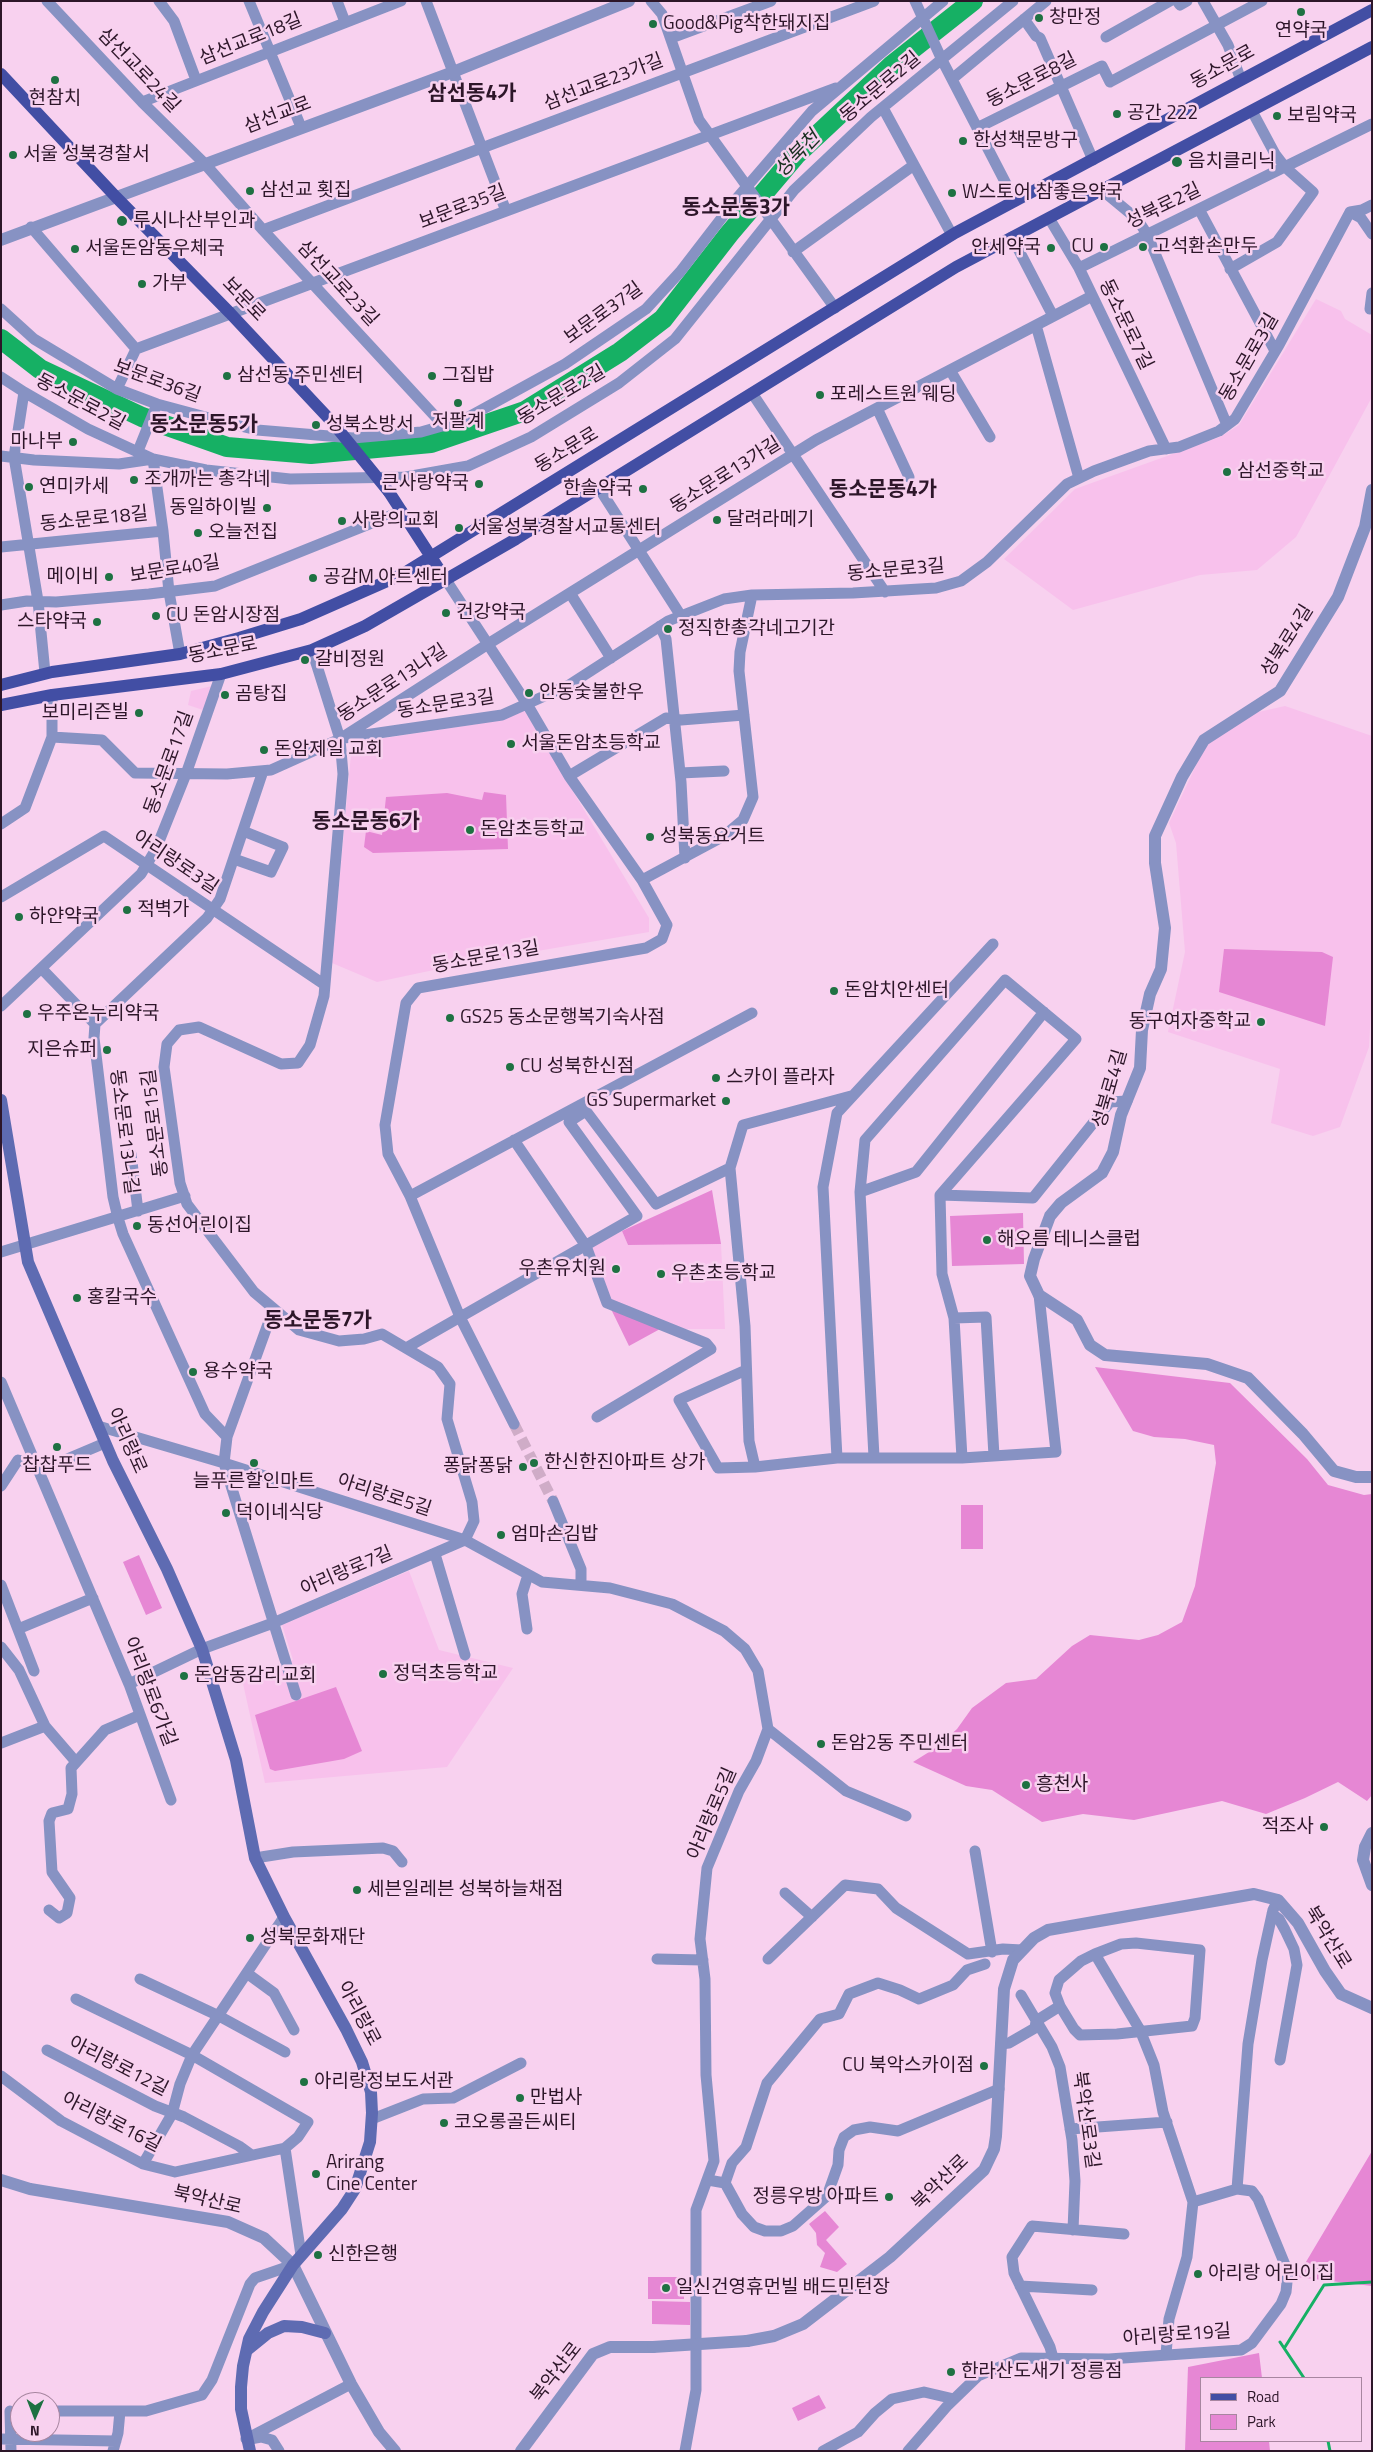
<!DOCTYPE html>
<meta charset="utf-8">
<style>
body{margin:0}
#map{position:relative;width:1373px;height:2452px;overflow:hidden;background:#f8d1ef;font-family:"Titillium Web",sans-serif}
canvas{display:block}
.frame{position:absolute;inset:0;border:2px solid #2d1629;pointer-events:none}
.legend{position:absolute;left:1200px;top:2377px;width:162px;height:65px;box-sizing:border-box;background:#f8d1ef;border:1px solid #a786a0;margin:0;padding:6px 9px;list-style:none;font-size:15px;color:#2d1629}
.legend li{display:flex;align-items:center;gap:10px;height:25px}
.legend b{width:25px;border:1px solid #a786a0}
.north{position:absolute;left:10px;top:2392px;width:50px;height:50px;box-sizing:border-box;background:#f8d1ef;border:1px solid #a786a0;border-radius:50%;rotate:181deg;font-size:14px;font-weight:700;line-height:20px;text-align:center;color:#2d1629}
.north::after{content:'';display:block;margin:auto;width:18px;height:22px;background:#1e7142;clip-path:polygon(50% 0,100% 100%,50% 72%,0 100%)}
</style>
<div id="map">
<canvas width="1373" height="2452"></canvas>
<div class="frame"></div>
<ul class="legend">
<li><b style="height:6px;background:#424ea4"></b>Road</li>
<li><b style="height:14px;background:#e687d4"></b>Park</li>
</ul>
<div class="north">N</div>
</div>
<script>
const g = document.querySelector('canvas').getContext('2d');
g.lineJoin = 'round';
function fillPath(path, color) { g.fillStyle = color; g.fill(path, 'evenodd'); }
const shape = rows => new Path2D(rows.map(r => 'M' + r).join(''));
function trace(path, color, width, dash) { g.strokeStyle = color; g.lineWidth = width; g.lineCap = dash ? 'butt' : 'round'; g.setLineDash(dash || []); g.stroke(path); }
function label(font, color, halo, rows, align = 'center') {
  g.font = font + ' "Titillium Web","Noto Sans KR",sans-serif'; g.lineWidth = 5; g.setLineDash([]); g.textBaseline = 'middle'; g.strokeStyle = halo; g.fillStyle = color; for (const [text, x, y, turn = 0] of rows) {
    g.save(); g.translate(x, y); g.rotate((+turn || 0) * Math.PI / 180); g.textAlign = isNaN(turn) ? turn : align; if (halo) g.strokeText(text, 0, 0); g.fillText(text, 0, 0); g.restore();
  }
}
const built = shape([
 [1316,299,1341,311,1345,319,1372,335,1372,397,1296,537,1257,570,1200,575,1073,610,1004,559,1075,489,1220,437,1239,425],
 [212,686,203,710,188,705,191,691],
 [1285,706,1372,736,1372,990,1369,1047,1340,1127,1313,1136,1271,1123,1280,1069,1168,1032,1185,952,1176,843,1169,823,1206,744,1254,713],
 [524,710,649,918,649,932,467,963,377,982,332,963,352,743,504,720],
 [622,1231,628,1245,721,1244,725,1329,684,1329,609,1300,589,1247],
 [409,1571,439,1650,513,1668,447,1767,265,1783,242,1679,293,1660,282,1625]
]);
const green = shape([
 [484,792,506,795,508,849,373,853,364,847,366,831,382,835,386,797,447,793,482,800],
 [1224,949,1322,952,1333,957,1325,1026,1219,992],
 [712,1190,721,1244,628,1245,622,1231],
 [1023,1213,1024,1264,952,1266,950,1216],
 [611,1309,660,1329,629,1346],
 [1095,1367,1230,1383,1307,1459,1328,1485,1364,1495,1372,1494,1372,1795,1367,1801,1338,1782,1305,1798,1266,1814,1222,1801,1134,1820,1083,1814,1042,1822,992,1790,966,1786,913,1762,937,1747,957,1729,972,1708,1006,1683,1036,1679,1072,1646,1090,1635,1139,1640,1158,1635,1182,1622,1195,1586,1216,1463,1214,1445,1185,1439,1154,1437,1133,1431],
 [961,1505,983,1505,983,1549,961,1549],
 [139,1555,162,1608,146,1615,123,1562],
 [336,1687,362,1751,344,1759,275,1771,270,1769,255,1715],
 [1372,2151,1372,2286,1297,2277],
 [825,2211,839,2227,826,2240,847,2264,837,2272,820,2267,825,2253,817,2245,816,2233,809,2224],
 [648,2277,684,2277,684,2299,648,2299],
 [652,2301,690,2302,690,2325,652,2324],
 [1259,2353,1262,2378,1202,2378,1202,2441,1269,2441,1270,2451,1185,2451,1188,2367],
 [819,2395,826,2408,798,2421,792,2408]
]);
const stream = shape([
 [1280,2342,1304,2378],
 [1285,2347,1324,2285,1372,2282],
 [1328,2441,1330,2451]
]);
const river = shape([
 [1,339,40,369,142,417,227,447,311,454,431,443,525,411,620,352,663,319,729,234,796,155,892,65,973,1]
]);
const minorTunnel = shape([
 [514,1424,553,1501]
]);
const minor = shape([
 [47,1,142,102,205,164,263,230,444,426],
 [159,1,174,21,196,80],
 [249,1,301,127],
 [337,1,345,22],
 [426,1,506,211],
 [651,1,662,14,699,120,835,308],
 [915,1,942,60,1015,201],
 [1177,1,1180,5,1187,1],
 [1203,1,1228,45,1241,80],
 [1024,19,1036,36,1040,38,1093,160],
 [1106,37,1170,1],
 [671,38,771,1],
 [952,79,1046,1],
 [142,102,401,1],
 [883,108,952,235],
 [977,128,1102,66,1110,82,1262,1],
 [1102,190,1137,219,1147,234,1227,425],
 [1199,209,1275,351],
 [1350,212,1361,218,1372,234],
 [1350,212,1362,210,1372,205],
 [1049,218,1079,268,1166,449],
 [31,227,136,349],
 [263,230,874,1],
 [1012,237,1053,316],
 [793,252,914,165],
 [1079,268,1372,124],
 [1230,269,1277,242,1313,192,1285,167,1275,154,1252,111],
 [1,309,34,339,117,389,157,404,224,422,257,430,353,438,421,432,463,420,565,364,646,309,680,272,737,198,812,111,943,1],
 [1370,309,1372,293],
 [1036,325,1079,478],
 [950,370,990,437],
 [1,377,24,392,88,429,153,459,206,470,290,479,406,477,468,466,531,437,619,383,675,339,794,190,871,117,1013,1],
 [117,389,136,349,836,88],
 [24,392,14,457,38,601,45,673],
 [752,393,885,592],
 [877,408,909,477],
 [138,451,157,404],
 [1,456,34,460,119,464,153,459,163,531,169,592,180,654],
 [599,488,681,616],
 [1,547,163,531],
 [446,580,527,704,569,776,642,880,667,925,662,939,646,948,418,988,406,1003,385,1125,388,1154,410,1196,460,1317,514,1424],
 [570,593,611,658],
 [1,605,27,601,56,602,149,594,215,586,402,511],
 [660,626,666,639,681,782,685,858],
 [52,695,52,737,102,740,135,773,227,774,271,770,340,739,488,644,816,440,1092,296],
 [344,738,502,715,569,685,668,621,724,599,752,595,853,593,936,588,961,581,987,562,1067,484,1094,471,1149,451,1179,447,1219,431,1235,419,1279,345,1350,212],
 [680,773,724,771],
 [569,776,666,718,681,720,744,715],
 [1,824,25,808,52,737],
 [234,859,271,872,283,847,243,831],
 [642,880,724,836,743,820,753,797,739,671,740,652,752,595],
 [1,897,104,836,325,985],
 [42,969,95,1024],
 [1,1006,141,874,156,849,186,774,221,674],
 [851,1096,743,1125,730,1168,745,1326,749,1441,755,1467,837,1458,962,1458,1056,1452,1039,1295],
 [514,1140,586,1246,607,1303,706,1343,711,1349,597,1417],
 [131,1154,138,1211],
 [860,1192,916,1172,1044,1012],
 [410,1196,752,1013],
 [1,1252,185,1196],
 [273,1310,227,1437,224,1463,296,1695],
 [954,1318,942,1274,940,1195,1033,1198,1110,1102,1127,1101],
 [406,1348,637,1216,569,1122,586,1111,656,1204,730,1168],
 [746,1370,679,1400,718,1468,755,1467],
 [1,1382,129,1684,171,1800],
 [98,1426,224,1463,465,1540,542,1582,610,1588,672,1604,724,1631,745,1649,758,1671,768,1729,756,1761,739,1791,707,1868,700,1939,705,1979,706,2075,714,2161,696,2210,696,2390,685,2451],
 [227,1437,205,1414,123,1234,118,1218,113,1197,94,1038,95,1024,207,918,220,899,263,771],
 [874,1457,860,1192,865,1140,1005,980,1076,1039,940,1195],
 [837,1458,823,1187,837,1113,993,944],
 [962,1458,954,1318,986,1317,994,1456],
 [1,1486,18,1460,36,1464,53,1465,105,1443],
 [553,1501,581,1569,581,1585],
 [435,1554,465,1655],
 [1,1585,34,1671],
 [18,1629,93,1598],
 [527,1629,522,1594,528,1575],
 [1,1647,19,1670,45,1726,76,1762],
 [129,1684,202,1649,273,1623,465,1540,474,1521,472,1502,447,1419,450,1384,438,1367,382,1334,364,1339,339,1341,299,1330,254,1292,187,1204,180,1183,164,1067,167,1044,179,1030,199,1027,281,1064,298,1063,310,1045,324,996,343,774,340,739,312,650],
 [768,1729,846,1791,906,1816],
 [1,1743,45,1726],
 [975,1851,992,1952],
 [255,1858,293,1852,383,1848,393,1851,402,1862],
 [785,1893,812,1917],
 [49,1910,59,1918,67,1913,70,1898,52,1872,49,1821,52,1813,68,1809,72,1794,71,1768,105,1730,140,1715],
 [1272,1914,1279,1919,1285,1930,1294,1949,1297,1965,1280,2060],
 [1136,1943,1200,1950,1195,2018,1192,2026,1117,2034,1080,2035,1074,2029,1060,2006,1055,1993,1059,1980,1081,1961,1095,1954,1121,1944,1136,1943],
 [1095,1954,1140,2030,1154,2065,1163,2112,1193,2202,1187,2257,1169,2319,1166,2354],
 [657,1959,703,1960],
 [768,1959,845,1885,878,1889,896,1908,968,1954,1003,1949,1022,1950],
 [248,1974,274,1993,294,2030],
 [140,1979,219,2016,285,2052],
 [1021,1995,1052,2047,1060,2067,1072,2140,1075,2181,1073,2230],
 [76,1999,192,2055,308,2122,298,2137,285,2148],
 [1001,2044,1009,2043,1035,2028,1036,2021,1060,2006],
 [47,2050,155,2106,184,2117,239,2146,250,2154],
 [1,2076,61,2121,143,2164,175,2172,285,2148,301,2255],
 [372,2119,423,2099,453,2098,521,2063],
 [1070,2129,1167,2122],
 [143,2164,172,2114,180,2084,192,2055,284,1917],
 [708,2180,725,2183,742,2214,754,2227,765,2231,781,2231,793,2226,827,2196,838,2165,839,2150,844,2137,854,2130,870,2127,898,2131,999,2089],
 [725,2183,732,2163,746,2147,767,2083,820,2019,839,2014,849,1994,878,1983,900,1990,919,1999,953,1985,967,1970,985,1964],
 [1237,2189,1248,2044,1262,1960,1273,1910,1278,1900],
 [1020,2286,1092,2290],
 [1053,2358,1050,2347,1014,2273,1012,2257,1032,2226,1124,2234],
 [10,2411,11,2451],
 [50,2411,146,2411,202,2395,212,2380,250,2284,255,2278,293,2265],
 [1,2439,116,2441],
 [246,2439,351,2384],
 [250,2439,261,2437,272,2440,279,2451],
 [113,2451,118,2433,120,2411],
 [823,2451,858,2432,875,2413,892,2399,924,2392,954,2399],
 [908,2451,948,2405,978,2376,1021,2358,1109,2359,1241,2350,1252,2343,1281,2304,1286,2292,1288,2272,1258,2199,1252,2191,1237,2189,1193,2202]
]);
const tertiary = shape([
 [1,240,453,72,629,1],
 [1372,490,1365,527,1338,597,1280,691,1204,740,1182,777,1155,836,1155,863,1165,928,1161,969,1150,994,1142,1030,1140,1068,1121,1115,1113,1152,1102,1173,1061,1203,1050,1216,1034,1259,1030,1276,1039,1295,1077,1320,1090,1345,1105,1355,1207,1364,1248,1378,1303,1434,1334,1471,1356,1477,1372,1477],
 [1372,1833,1365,1847,1363,1860,1372,1885],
 [1,2180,30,2189,228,2222,264,2238,293,2265,351,2384,379,2432,395,2451],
 [747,2341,774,2336,803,2324,890,2257,984,2170,994,2149,996,2136,1004,1989,1013,1960,1034,1938,1048,1930,1254,1894,1278,1900,1298,1923,1325,1971,1341,1994,1372,2008],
 [521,2451,593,2354,610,2347,653,2347]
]);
const secondary = shape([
 [1,1100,28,1262,113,1461,167,1569,202,1649,236,1760,255,1858,284,1917,346,2029,362,2062,371,2092,372,2113,370,2142,355,2189,342,2209,293,2265,263,2312,249,2339,243,2366,241,2387,241,2409,250,2451],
 [247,2350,268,2333,284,2326,302,2327,325,2333]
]);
const primary = shape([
 [1,74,116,197,230,313,333,423],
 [389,492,446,580],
 [1,685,52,672,180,654,239,638,301,619,401,575,955,233,1372,10],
 [1,705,52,695,221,674,312,650,365,626,516,539,956,267,1372,47]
]);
const tertiaryBridge = shape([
 [653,2347,747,2341]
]);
const primaryBridge = shape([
 [333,423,389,492]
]);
const markers = [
 [1301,12,5,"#1e7142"],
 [1039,18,5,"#1e7142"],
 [653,24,5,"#1e7142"],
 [55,80,5,"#1e7142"],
 [1117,114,5,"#1e7142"],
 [1277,116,5,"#1e7142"],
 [963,141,5,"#1e7142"],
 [13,155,5,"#1e7142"],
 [1177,162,6,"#1e7142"],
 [250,191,5,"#1e7142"],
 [952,193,5,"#1e7142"],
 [122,221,6,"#1e7142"],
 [1104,247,5,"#1e7142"],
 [1143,247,5,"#1e7142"],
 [1051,248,5,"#1e7142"],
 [75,249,5,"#1e7142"],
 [142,284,5,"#1e7142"],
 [227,376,5,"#1e7142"],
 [432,376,5,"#1e7142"],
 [820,395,5,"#1e7142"],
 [458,403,5,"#1e7142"],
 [316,425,5,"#1e7142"],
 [73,442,5,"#1e7142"],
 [1227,472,5,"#1e7142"],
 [134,480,5,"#1e7142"],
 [479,484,5,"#1e7142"],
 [29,487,5,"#1e7142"],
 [643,489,5,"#1e7142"],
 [267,508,5,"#1e7142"],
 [717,520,5,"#1e7142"],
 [342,521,5,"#1e7142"],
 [459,528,5,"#1e7142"],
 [198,533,5,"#1e7142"],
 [109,577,5,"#1e7142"],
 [313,578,5,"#1e7142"],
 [446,613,5,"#1e7142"],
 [156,616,5,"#1e7142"],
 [97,622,5,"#1e7142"],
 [668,629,5,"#1e7142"],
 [305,660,5,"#1e7142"],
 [529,693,5,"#1e7142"],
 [225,695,5,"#1e7142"],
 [139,713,5,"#1e7142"],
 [511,744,5,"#1e7142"],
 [264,750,5,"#1e7142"],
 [470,830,5,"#1e7142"],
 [650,837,5,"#1e7142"],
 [127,910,5,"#1e7142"],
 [19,917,5,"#1e7142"],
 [834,991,5,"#1e7142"],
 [27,1014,5,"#1e7142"],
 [450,1018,5,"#1e7142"],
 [1261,1022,5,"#1e7142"],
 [107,1050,5,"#1e7142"],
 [510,1067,5,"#1e7142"],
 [716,1078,5,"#1e7142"],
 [726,1101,5,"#1e7142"],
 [137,1226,5,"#1e7142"],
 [987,1240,5,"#1e7142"],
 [616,1269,5,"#1e7142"],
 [661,1274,5,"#1e7142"],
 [77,1298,5,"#1e7142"],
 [193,1372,5,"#1e7142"],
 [57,1447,5,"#1e7142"],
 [254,1463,5,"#1e7142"],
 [534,1463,5,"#1e7142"],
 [523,1467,5,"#1e7142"],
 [226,1513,5,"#1e7142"],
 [501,1535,5,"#1e7142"],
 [383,1674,5,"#1e7142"],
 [184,1676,5,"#1e7142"],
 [821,1744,5,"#1e7142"],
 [1026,1785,5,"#1e7142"],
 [1324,1827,5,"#1e7142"],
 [357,1890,5,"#1e7142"],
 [250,1938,5,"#1e7142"],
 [984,2066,5,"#1e7142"],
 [304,2082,5,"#1e7142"],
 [520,2098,5,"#1e7142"],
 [444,2123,5,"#1e7142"],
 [316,2174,5,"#1e7142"],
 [889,2197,5,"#1e7142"],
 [318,2255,5,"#1e7142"],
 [1198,2274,5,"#1e7142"],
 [666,2288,5,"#1e7142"],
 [951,2372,5,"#1e7142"]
];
const poiNames = [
 ["창만정",1049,18],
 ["Good&Pig착한돼지집",663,24],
 ["연약국",1301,31,"center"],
 ["현참치",55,99,"center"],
 ["공간 222",1127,114],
 ["보림약국",1287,116],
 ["한성책문방구",973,141],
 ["서울 성북경찰서",23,155],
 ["음치클리닉",1188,162],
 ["삼선교 횟집",260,191],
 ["W스토어 참좋은약국",962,193],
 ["루시나산부인과",133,221],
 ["CU",1094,247,"right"],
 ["고석환손만두",1153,247],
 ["안세약국",1041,248,"right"],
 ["서울돈암동우체국",85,249],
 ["가부",152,284],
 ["삼선동 주민센터",237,376],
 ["그집밥",442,376],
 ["포레스트원 웨딩",830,395],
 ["저팔계",458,422,"center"],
 ["성북소방서",326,425],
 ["마나부",63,442,"right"],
 ["삼선중학교",1237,472],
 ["조개까는 총각네",144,480],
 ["큰사랑약국",469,484,"right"],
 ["연미카세",39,487],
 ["한솔약국",633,489,"right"],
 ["동일하이빌",257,508,"right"],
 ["달려라메기",727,520],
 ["사랑의교회",352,521],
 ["서울성북경찰서교통센터",469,528],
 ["오늘전집",208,533],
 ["메이비",99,577,"right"],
 ["공감M 아트센터",323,578],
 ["건강약국",456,613],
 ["CU 돈암시장점",166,616],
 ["스타약국",87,622,"right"],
 ["정직한총각네고기간",678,629],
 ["갈비정원",315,660],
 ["안동숯불한우",539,693],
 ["곰탕집",235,695],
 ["보미리즌빌",129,713,"right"],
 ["서울돈암초등학교",521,744],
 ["돈암제일 교회",274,750],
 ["돈암초등학교",480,830],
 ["성북동요거트",660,837],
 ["적벽가",137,910],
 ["하얀약국",29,917],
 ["돈암치안센터",844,991],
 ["우주온누리약국",37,1014],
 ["GS25 동소문행복기숙사점",460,1018],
 ["동구여자중학교",1251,1022,"right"],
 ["지은슈퍼",97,1050,"right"],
 ["CU 성북한신점",520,1067],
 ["스카이 플라자",726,1078],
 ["GS Supermarket",716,1101,"right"],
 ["동선어린이집",147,1226],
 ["해오름 테니스클럽",997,1240],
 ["우촌유치원",606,1269,"right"],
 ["우촌초등학교",671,1274],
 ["홍칼국수",87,1298],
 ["용수약국",203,1372],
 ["한신한진아파트 상가",544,1463],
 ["찹찹푸드",57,1466,"center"],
 ["퐁닭퐁닭",513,1467,"right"],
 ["늘푸른할인마트",254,1482,"center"],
 ["덕이네식당",236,1513],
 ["엄마손김밥",511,1535],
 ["정덕초등학교",393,1674],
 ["돈암동감리교회",194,1676],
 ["돈암2동 주민센터",831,1744],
 ["흥천사",1036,1785],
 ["적조사",1314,1827,"right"],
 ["세븐일레븐 성북하늘채점",367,1890],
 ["성북문화재단",260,1938],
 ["CU 북악스카이점",974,2066,"right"],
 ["아리랑정보도서관",314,2082],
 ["만법사",530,2098],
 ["코오롱골든씨티",454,2123],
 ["Arirang",326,2163],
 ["Cine Center",326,2185],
 ["정릉우방 아파트",879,2197,"right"],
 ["신한은행",328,2255],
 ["아리랑 어린이집",1208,2274],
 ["일신건영휴먼빌 배드민턴장",676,2288],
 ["한라산도새기 정릉점",961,2372]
];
const streetNames = [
 ["삼선교로18길",251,40,-22],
 ["동소문로",1223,68,-29],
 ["삼선교로24길",138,71,46],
 ["동소문로8길",1032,81,-27],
 ["삼선교로23가길",604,83,-21],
 ["동소문로2길",881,88,-40],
 ["삼선교로",278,116,-21],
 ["성북로2길",1164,207,-26],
 ["보문로35길",463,208,-21],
 ["삼선교로23길",337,284,47],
 ["보문로",243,300,46],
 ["보문로37길",604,314,-36],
 ["동소문로7길",1125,325,64],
 ["동소문로3길",1250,358,-60],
 ["보문로36길",157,382,20],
 ["동소문로2길",562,396,-31],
 ["동소문로2길",80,403,28],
 ["동소문로",567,451,-31],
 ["동소문로13가길",726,476,-32],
 ["동소문로18길",94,520,-6],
 ["보문로40길",175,570,-9],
 ["동소문로3길",896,571,-5],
 ["성북로4길",1288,641,-58],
 ["동소문로",223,651,-11],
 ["동소문로13나길",393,684,-33],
 ["동소문로3길",446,705,-9],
 ["동소문로17길",170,763,-70],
 ["아리랑로3길",175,863,34],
 ["동소문로13길",486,958,-10],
 ["성북로4길",1111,1089,-74],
 ["동소문로15길",156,1123,-97],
 ["동소문로13나길",123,1132,83],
 ["아리랑로",126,1441,66],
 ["아리랑로5길",384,1496,18],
 ["아리랑로7길",347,1572,-23],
 ["아리랑로6가길",149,1692,69],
 ["아리랑로5길",713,1814,-67],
 ["북악산로",1327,1938,58],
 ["아리랑로",358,2014,62],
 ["아리랑로12길",118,2067,27],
 ["북악산로3길",1085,2120,82],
 ["아리랑로16길",111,2123,27],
 ["북악산로",941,2183,-44],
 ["북악산로",207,2201,13],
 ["아리랑로19길",1177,2336,-4],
 ["북악산로",557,2373,-52]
];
const waterNames = [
 ["성북천",798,155,-46]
];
const quarterNames = [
 ["삼선동4가",472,95],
 ["동소문동3가",736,209],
 ["동소문동5가",204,426],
 ["동소문동4가",883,491],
 ["동소문동6가",366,823],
 ["동소문동7가",318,1322]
];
fillPath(built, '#f8c1ec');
fillPath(green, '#e687d4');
trace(stream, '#16b064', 3);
trace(river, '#16b064', 20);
trace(minorTunnel, '#cfacc7', 11, [11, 5.5]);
trace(minor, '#8792c3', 11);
trace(tertiary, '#8792c3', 12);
trace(secondary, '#5e6bb2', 12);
trace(primary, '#424ea4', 12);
trace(tertiaryBridge, '#8792c3', 12);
trace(primaryBridge, '#424ea4', 12);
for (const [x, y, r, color] of markers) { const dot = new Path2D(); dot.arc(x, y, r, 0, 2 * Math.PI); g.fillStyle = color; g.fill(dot); trace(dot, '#f8d1ef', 2); }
label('19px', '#2d1629', '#f8d1ef', poiNames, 'left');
label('19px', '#2d1629', '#f8d1ef', streetNames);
label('italic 20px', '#1b3022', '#f8d1ef', waterNames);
label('bold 21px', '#2d1629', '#f8d1ef', quarterNames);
</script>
